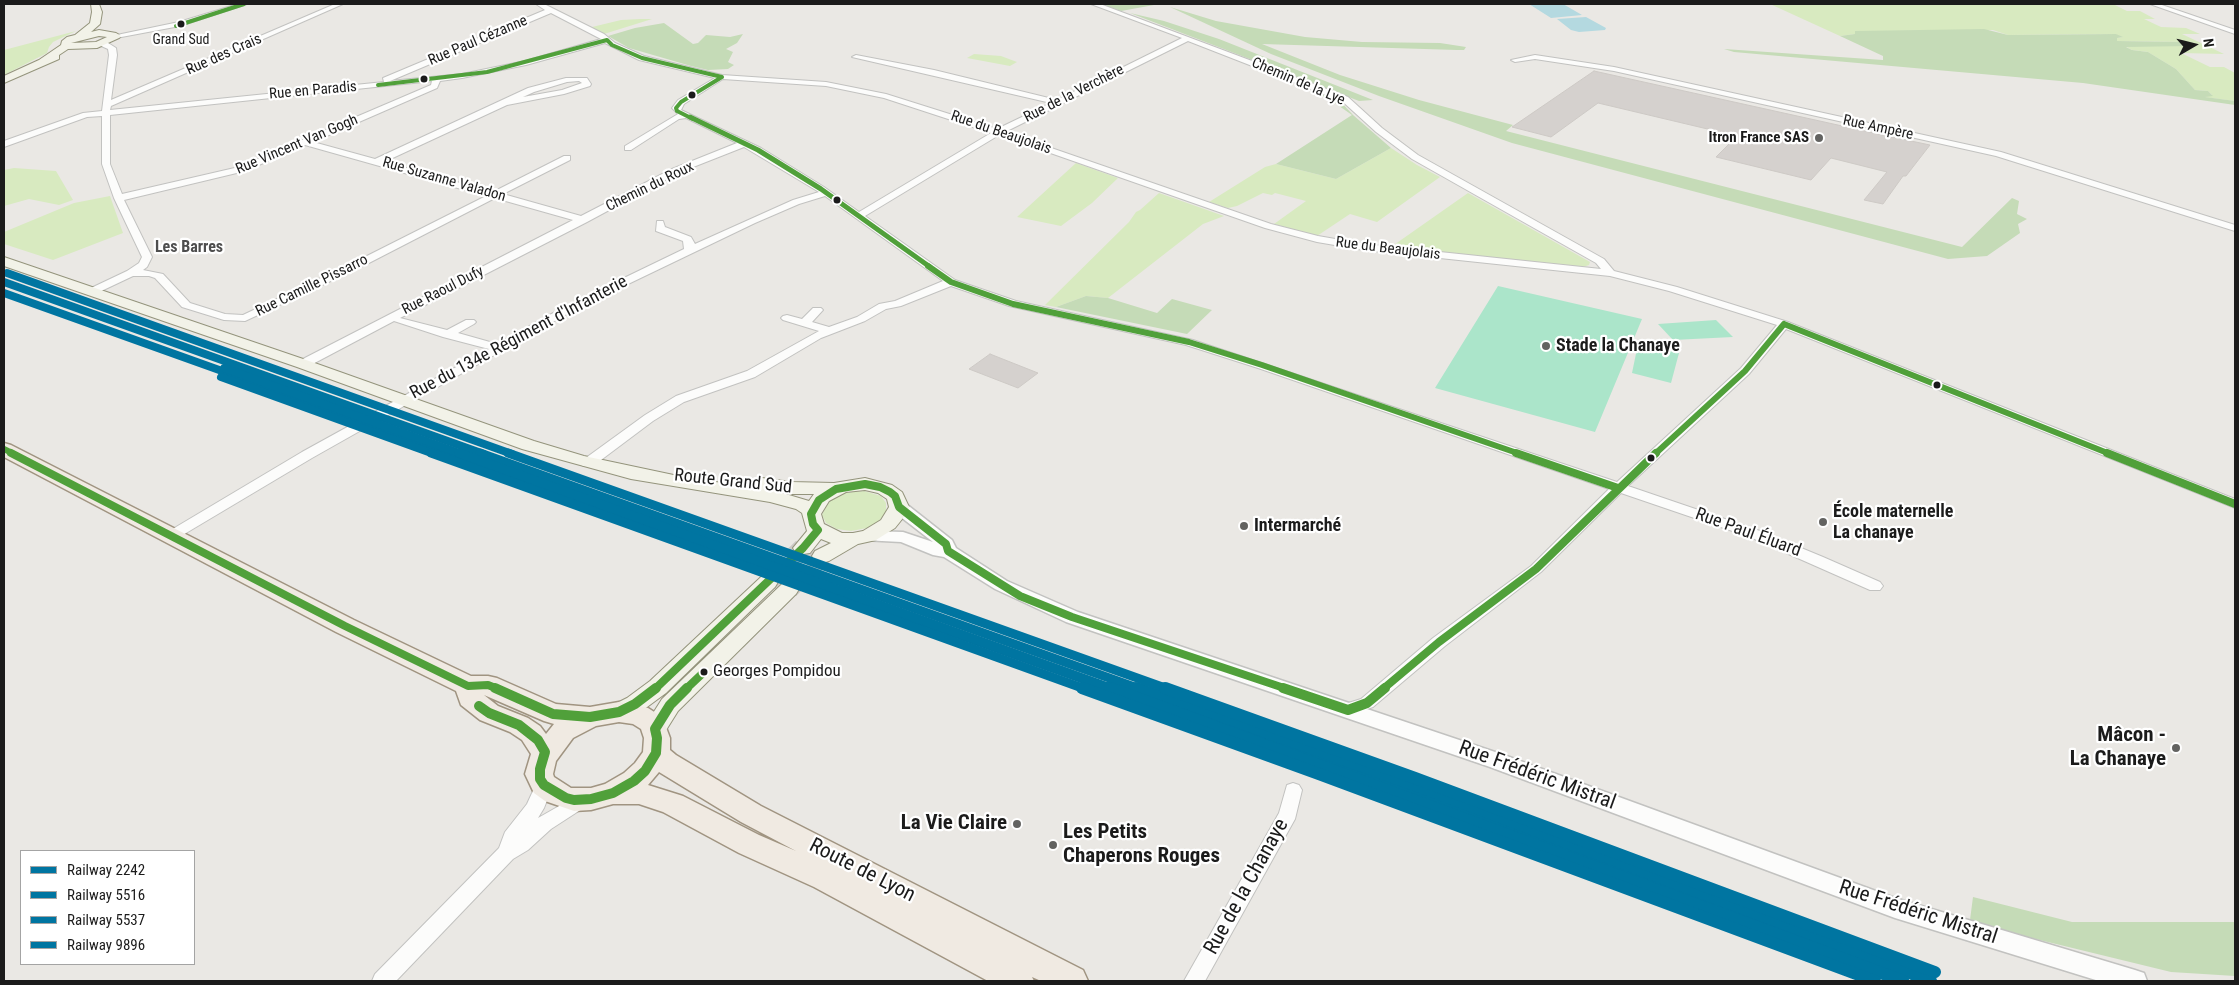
<!DOCTYPE html>
<meta charset="utf-8">
<style>
body{margin:0}
#map{position:relative;width:2239px;height:985px;overflow:hidden;background:#eae8e4;font-family:"Roboto Condensed",sans-serif}
canvas{display:block}
.frame{position:absolute;inset:0;border:5px solid #1b1b1b;pointer-events:none}
.legend{position:absolute;left:20px;top:850px;width:175px;height:115px;box-sizing:border-box;background:#fff;border:1px solid #a4a4a4;margin:0;padding:6px 9px;list-style:none;font-size:15px;color:#1b1b1b}
.legend li{display:flex;align-items:center;gap:10px;height:25px}
.legend b{width:25px;border:1px solid #a4a4a4}
.north{position:absolute;left:2169px;top:20px;width:50px;height:50px;-webkit-text-stroke:4px #fff;paint-order:stroke;rotate:82deg;font-size:14px;font-weight:700;line-height:20px;text-align:center;color:#1b1b1b}
.north::after{content:'';display:block;margin:auto;width:18px;height:22px;background:#1b1b1b;clip-path:polygon(50% 0,100% 100%,50% 72%,0 100%)}
</style>
<div id="map">
<canvas width="2239" height="985"></canvas>
<div class="frame"></div>
<ul class="legend">
<li><b style="height:6px;background:#0075a1"></b>Railway 2242</li>
<li><b style="height:6px;background:#0075a1"></b>Railway 5516</li>
<li><b style="height:6px;background:#0075a1"></b>Railway 5537</li>
<li><b style="height:6px;background:#0075a1"></b>Railway 9896</li>
</ul>
<div class="north">N</div>
</div>
<script>
const g = document.querySelector('canvas').getContext('2d');
g.lineJoin = 'round';
function fillPath(path, color) { g.fillStyle = color; g.fill(path, 'evenodd'); }
const shape = rows => new Path2D(rows.map(r => 'M' + r).join(''));
function trace(path, color, width, dash) { g.strokeStyle = color; g.lineWidth = width; g.lineCap = dash ? 'butt' : 'round'; g.setLineDash(dash || []); g.stroke(path); }
function label(font, color, halo, rows, align = 'center') {
  g.font = font + ' "Roboto Condensed",sans-serif'; g.lineWidth = 4.5; g.setLineDash([]); g.textBaseline = 'middle'; g.strokeStyle = halo; g.fillStyle = color; for (const [text, x, y, turn = 0] of rows) {
    g.save(); g.translate(x, y); g.rotate((+turn || 0) * Math.PI / 180); g.textAlign = isNaN(turn) ? turn : align; if (halo) g.strokeText(text, 0, 0); g.fillText(text, 0, 0); g.restore();
  }
}
const grass = shape([
 [1770,4,2113,4,2127,11,2140,11,2155,19,2144,19,2161,27,2186,28,2200,34,2182,34,2224,54,2181,53,2210,67,2224,67,2235,73,2235,101,2203,97,2212,95,2208,91,2195,90,2176,69,2148,52,2132,50,2125,46,2182,42,2117,41,2117,38,2122,37,2115,34,2008,35,1993,30,1855,32,1855,34,1840,36],
 [640,19,652,19,604,34,592,27,621,20],
 [76,31,53,42,49,47,47,53,4,75,4,50],
 [974,54,1001,56,1017,62,1010,66,967,58],
 [1391,148,1417,165,1440,177,1377,222,1350,214,1317,236,1274,224,1306,201,1275,193,1272,195,1263,193,1237,206,1228,208,1209,202,1265,167,1276,164,1336,179],
 [1076,163,1118,178,1092,203,1061,226,1017,217],
 [14,168,56,171,73,200,59,205,29,199,4,206,4,170],
 [1159,193,1224,216,1203,224,1108,298,1086,296,1056,307,1045,305,1129,222,1136,212,1140,210],
 [1468,193,1590,262,1589,265,1580,268,1391,247],
 [110,196,123,233,53,260,4,244,4,232,74,203],
 [864,491,881,496,886,503,886,512,879,521,867,528,851,531,837,529,826,523,822,515,828,502,844,493]
]);
const forest = shape([
 [1101,4,1151,4,1154,5,1121,11],
 [1170,7,1216,21,1305,37,1362,42,1440,43,1466,47,1464,50,1457,50,1262,44,1340,75,1419,100,1513,125,1506,131,1962,247,2012,198,2019,201,2017,214,2027,219,2018,224,2020,233,1987,256,1948,259,1512,143,1379,96,1271,54],
 [1130,13,1164,21,1219,39,1373,100,1359,101],
 [664,23,693,44,698,43,706,35,730,37,743,34,737,43,726,49,733,52,728,62,734,65,728,69,708,70,691,66,629,48,608,36,635,28],
 [1984,29,2008,35,2116,34,2123,37,2117,38,2117,41,2182,42,2190,44,2190,46,2126,47,2132,50,2148,52,2176,69,2195,90,2208,91,2213,96,2205,97,2235,101,2235,105,2083,83,1734,52,1724,49,1883,60,1883,56,1840,36,1855,34,1855,31],
 [1303,86,1339,100,1353,115,1391,148,1336,179,1276,164,1352,115,1332,101],
 [1086,296,1108,298,1157,313,1172,299,1212,310,1187,334,1056,307],
 [1973,897,2072,922,2235,922,2235,976,2171,972,2011,933,1970,920]
]);
const pitch = shape([
 [1498,286,1642,319,1595,432,1435,388],
 [1716,320,1733,337,1673,340,1658,324],
 [1638,344,1679,353,1671,383,1632,373]
]);
const water = shape([
 [1529,4,1563,4,1582,15,1551,18],
 [1586,17,1606,28,1605,30,1579,32,1571,30,1557,19]
]);
const building = shape([
 [1594,71,1892,137,1930,145,1906,176,1903,176,1883,204,1864,200,1887,172,1831,158,1811,180,1716,157,1737,136,1598,103,1551,137,1512,127,1594,71],
 [990,354,1038,373,1018,388,969,369,990,354]
]);
const secondaryTunnel = shape([
 [768,582,803,548],
 [789,589,822,556]
]);
const minor = shape([
 [238,4,247,4,180,26,116,38,112,36,179,22,238,4],
 [335,4,343,4,111,106,110,110,384,82,383,78,545,10,536,4,544,4,604,34,615,43,644,56,722,75,826,82,886,94,997,129,1051,103,852,57,856,55,934,70,1057,100,1182,38,1091,4,1100,4,1348,97,1382,128,1418,155,1604,259,1614,271,1677,287,1788,322,2235,499,2235,508,1786,329,1749,374,1628,486,1760,531,1823,557,1880,582,1883,586,1880,590,1870,590,1750,537,1621,493,1541,572,1445,646,1373,707,1348,716,1342,715,1340,710,1342,705,1361,699,1433,638,1531,566,1609,489,1258,368,1186,345,1009,306,951,286,901,306,886,309,865,321,821,338,755,377,684,402,653,421,593,466,583,466,581,463,583,460,645,415,676,396,747,371,819,331,783,320,781,318,783,316,787,315,802,319,813,308,821,308,823,310,812,322,829,327,857,317,879,304,895,301,943,281,825,196,799,204,755,223,574,310,312,458,176,539,166,539,164,536,166,533,302,452,489,349,443,337,394,321,307,367,299,367,297,364,299,361,573,220,495,198,365,265,245,321,224,320,182,307,155,278,149,276,133,276,97,293,89,293,88,291,89,289,127,271,139,263,142,257,114,198,102,164,102,116,87,117,4,147,4,141,83,113,102,111,109,55,108,49,99,45,99,41,105,41,116,48,117,55,111,100,335,4],
 [551,13,601,39,525,61,462,74,390,81,551,13],
 [1188,41,1342,101,1376,132,1412,159,1596,263,1601,269,1364,244,1318,236,1271,224,1005,132,1188,41],
 [605,43,639,60,715,78,678,100,672,108,678,114,625,146,625,150,631,150,679,119,686,118,737,143,672,169,581,216,503,194,570,160,570,156,564,156,493,192,384,162,507,105,564,94,590,86,591,84,587,78,566,78,528,88,375,159,313,142,437,88,440,81,462,78,526,65,605,43],
 [723,79,826,86,884,98,991,133,859,212,824,187,761,148,681,110,684,104,723,79],
 [432,81,431,85,239,167,122,194,110,164,110,115,432,81],
 [579,81,582,83,562,90,523,97,534,92,567,82,579,81],
 [999,135,1265,228,1317,242,1364,250,1610,276,1669,291,1777,325,1741,368,1617,482,1193,340,1016,301,955,280,865,216,999,135],
 [305,145,486,196,357,261,243,315,225,314,190,303,163,274,143,270,147,267,152,257,124,200,245,171,305,145],
 [744,147,819,192,793,200,695,244,691,237,665,227,663,221,657,221,656,231,683,241,684,249,566,306,497,344,458,333,474,324,476,322,474,320,466,320,447,330,400,318,587,222,678,173,744,147],
 [2150,4,2159,4,2235,30,2235,34,2150,4],
 [1535,55,1614,67,2001,152,2235,225,2235,231,1996,156,1614,71,1535,59,1515,62,1511,60,1535,55],
 [544,778,550,780,553,785,544,808,538,818,582,793,588,795,591,800,588,805,551,829,528,850,513,859,396,981,372,981,375,974,499,848,505,832,527,804,538,780,544,778],
 [1293,783,1299,785,1302,790,1295,819,1205,981,1184,981,1279,813,1287,785,1293,783]
]);
const tertiary = shape([
 [899,502,905,503,952,540,956,548,1007,581,1078,612,1504,755,1895,898,2135,970,2144,973,2147,981,2099,981,1895,918,1490,767,1066,622,995,589,944,557,933,555,901,542,863,540,861,536,863,532,869,531,903,532,933,542,893,511,891,507,893,503,899,502]
]);
const secondary = shape([
 [91,4,99,4,102,12,100,24,91,32,99,30,116,33,121,36,119,38,97,48,68,49,59,55,59,59,4,83,4,76,39,60,61,45,62,41,67,37,75,35,90,23,92,12,91,4],
 [99,36,107,37,96,42,71,43,99,36],
 [4,257,309,361,534,441,584,456,683,477,755,488,753,484,755,480,762,478,791,482,834,483,865,478,892,485,902,492,909,507,907,513,895,528,876,540,858,544,829,561,822,563,815,561,812,556,815,551,831,543,821,539,810,553,803,554,796,553,793,548,807,531,802,513,796,509,770,502,631,479,522,449,297,367,4,266,4,257],
 [865,490,878,493,887,499,889,507,881,520,863,531,853,533,842,533,824,524,821,514,829,501,846,492,865,490],
 [779,492,791,494,814,494,809,501,779,492],
 [768,575,775,577,778,582,775,587,666,693,643,710,627,718,619,721,611,718,607,712,611,706,627,698,650,681,761,577,768,575],
 [789,582,796,584,799,589,796,594,678,711,663,735,655,738,647,735,643,729,662,699,782,584,789,582]
]);
const primary = shape([
 [4,443,11,445,354,620,471,676,488,676,497,678,556,704,590,707,619,702,648,708,659,715,664,722,670,738,670,750,676,755,761,806,1083,970,1088,981,1041,981,1032,977,1034,981,988,981,814,887,739,853,663,812,639,804,613,804,591,810,574,811,545,801,534,793,525,774,531,754,522,740,510,732,480,720,461,705,456,691,336,632,4,457,4,443],
 [484,695,544,721,554,724,546,734,540,726,528,718,498,706,484,695],
 [619,722,633,724,641,729,644,738,643,752,635,763,624,773,605,784,591,788,571,788,554,777,553,774,556,761,573,738,596,726,619,722],
 [659,772,741,822,796,851,759,835,683,796,648,785,659,772]
]);
const bus1Far4 = shape([
 [176,26,244,4],
 [607,40,612,45,642,58,722,77],
 [378,85,487,72,607,40],
 [693,119,677,111,676,108,681,102,722,77]
]);
const bus1Far3 = shape([
 [690,117,758,150,821,189,930,267]
]);
const bus1Far2 = shape([
 [928,266,951,282,1013,304,1189,342,1262,365,1520,454],
 [1784,324,2110,454],
 [4,449,14,454],
 [1655,454,1745,371,1784,324]
]);
const bus1Far1 = shape([
 [11,453,345,626,468,686,488,685,498,689],
 [1516,453,1618,488],
 [2107,453,2235,504],
 [655,689,803,548,818,530,813,524,811,514,819,500,836,489,865,484,880,487,890,492,895,496,899,507,946,544,948,551,1020,596,1072,617,1287,689],
 [686,689,704,672],
 [1383,689,1439,642,1536,569,1656,453]
]);
const bus1 = shape([
 [495,688,553,714,590,717,619,712,635,704,656,688],
 [1283,688,1348,710],
 [479,706,489,713,519,725,538,740,545,752,540,769,540,779,544,785,566,798,574,800,591,799,613,793,634,781,645,771,656,753,657,738,655,729,670,705,687,688],
 [1348,710,1367,703,1385,688]
]);
const rail1Far2 = shape([
 [4,282,484,454]
]);
const rail1Far1 = shape([
 [480,453,1140,689]
]);
const rail1 = shape([
 [1136,688,1412,787,1931,981]
]);
const rail2Far2 = shape([
 [4,293,454,454]
]);
const rail2Far1 = shape([
 [450,453,1111,689]
]);
const rail2 = shape([
 [1108,688,1409,796,1903,981]
]);
const rail3Far2 = shape([
 [224,368,462,454]
]);
const rail3Far1 = shape([
 [459,453,1113,689]
]);
const rail3 = shape([
 [1110,688,1903,981]
]);
const rail4Far2 = shape([
 [7,273,512,454]
]);
const rail4Far1 = shape([
 [508,453,1168,689]
]);
const rail4 = shape([
 [1165,688,1415,778,1935,972]
]);
const rail5Far2 = shape([
 [221,377,434,454]
]);
const rail5Far1 = shape([
 [431,453,1085,689]
]);
const rail5 = shape([
 [1082,688,1319,774,1875,981]
]);
const markers = [
 [181,24,4.5,"#1b1b1b"],
 [424,79,4.5,"#1b1b1b"],
 [692,95,4.5,"#1b1b1b"],
 [1819,138,5,"#636361"],
 [837,200,4.5,"#1b1b1b"],
 [1546,346,5,"#636361"],
 [1937,385,4.5,"#1b1b1b"],
 [1651,458,4.5,"#1b1b1b"],
 [1823,522,5,"#636361"],
 [1244,526,5,"#636361"],
 [704,672,4.5,"#1b1b1b"],
 [2176,748,5,"#636361"],
 [1017,824,5,"#636361"],
 [1053,845,5,"#636361"]
];
const farBusnames = [
 ["Grand Sud",181,40]
];
const farStreetnames = [
 ["Rue Paul Cézanne",478,41,-23],
 ["Rue des Crais",224,55,-24],
 ["Chemin de la Lye",1298,82,23],
 ["Rue en Paradis",313,91,-5],
 ["Rue de la Verchère",1074,94,-27],
 ["Rue Ampère",1878,128,12],
 ["Rue du Beaujolais",1001,133,19],
 ["Rue Vincent Van Gogh",297,145,-23],
 ["Rue Suzanne Valadon",444,180,16],
 ["Chemin du Roux",650,187,-26],
 ["Rue du Beaujolais",1388,249,7],
 ["Rue Camille Pissarro",312,286,-26],
 ["Rue Raoul Dufy",443,291,-27]
];
const farPoinames = [
 ["Itron France SAS",1809,138]
];
const farNeighbourhoodnames = [
 ["Les Barres",189,248]
];
const busNames = [
 ["Georges Pompidou",713,672]
];
const streetNames = [
 ["Rue du 134e Régiment d'Infanterie",519,338,-28],
 ["Route Grand Sud",733,482,6],
 ["Rue Paul Éluard",1748,533,20]
];
const poiNames = [
 ["Stade la Chanaye",1556,346],
 ["École maternelle",1833,512],
 ["La chanaye",1833,533],
 ["Intermarché",1254,526]
];
const nearPoinames = [
 ["Mâcon -",2166,736],
 ["La Chanaye",2166,760],
 ["La Vie Claire",1007,824],
 ["Les Petits",1063,833,"left"],
 ["Chaperons Rouges",1063,857,"left"]
];
const nearStreetnames = [
 ["Rue Frédéric Mistral",1537,776,20],
 ["Route de Lyon",862,871,27],
 ["Rue de la Chanaye",1247,887,-61],
 ["Rue Frédéric Mistral",1918,913,18]
];
fillPath(grass, '#d8eac0');
fillPath(forest, '#c5dbb7');
fillPath(pitch, '#abe5ca');
fillPath(water, '#b4d9e0');
fillPath(building, '#d5d1ce');
trace(building, '#cdc9c5', 1);
trace(secondaryTunnel, '#cbc9c6', 20, [20, 10]);
trace(minor, '#c2c2c0', 2);
trace(tertiary, '#c2c2c0', 3);
trace(secondary, '#94947c', 2);
trace(primary, '#a09481', 3);
fillPath(minor, '#fcfcfb');
fillPath(tertiary, '#fcfcfb');
fillPath(secondary, '#f2f2e8');
fillPath(primary, '#f0eae2');
trace(bus1Far4, '#50a03a', 4);
trace(bus1Far3, '#50a03a', 5);
trace(bus1Far2, '#50a03a', 6);
trace(bus1Far1, '#50a03a', 8);
trace(bus1, '#50a03a', 10);
trace(rail1Far2, '#0075a1', 8);
trace(rail1Far1, '#0075a1', 9);
trace(rail1, '#0075a1', 12);
trace(rail2Far2, '#0075a1', 8);
trace(rail2Far1, '#0075a1', 9);
trace(rail2, '#0075a1', 12);
trace(rail3Far2, '#0075a1', 8);
trace(rail3Far1, '#0075a1', 9);
trace(rail3, '#0075a1', 12);
trace(rail4Far2, '#0075a1', 8);
trace(rail4Far1, '#0075a1', 9);
trace(rail4, '#0075a1', 12);
trace(rail5Far2, '#0075a1', 8);
trace(rail5Far1, '#0075a1', 9);
trace(rail5, '#0075a1', 12);
for (const [x, y, r, color] of markers) { const dot = new Path2D(); dot.arc(x, y, r, 0, 2 * Math.PI); g.fillStyle = color; g.fill(dot); trace(dot, '#fff', 2); }
label('14px', '#1b1b1b', '#fff', farBusnames);
label('15px', '#1b1b1b', '#fff', farStreetnames);
label('bold 15px', '#1b1b1b', '#fff', farPoinames, 'right');
label('bold 16px', '#4e4e4e', '#fff', farNeighbourhoodnames);
label('17px', '#1b1b1b', '#fff', busNames, 'left');
label('18px', '#1b1b1b', '#fff', streetNames);
label('bold 18px', '#1b1b1b', '#fff', poiNames, 'left');
label('bold 21px', '#1b1b1b', '#fff', nearPoinames, 'right');
label('21px', '#1b1b1b', '#fff', nearStreetnames);
</script>
